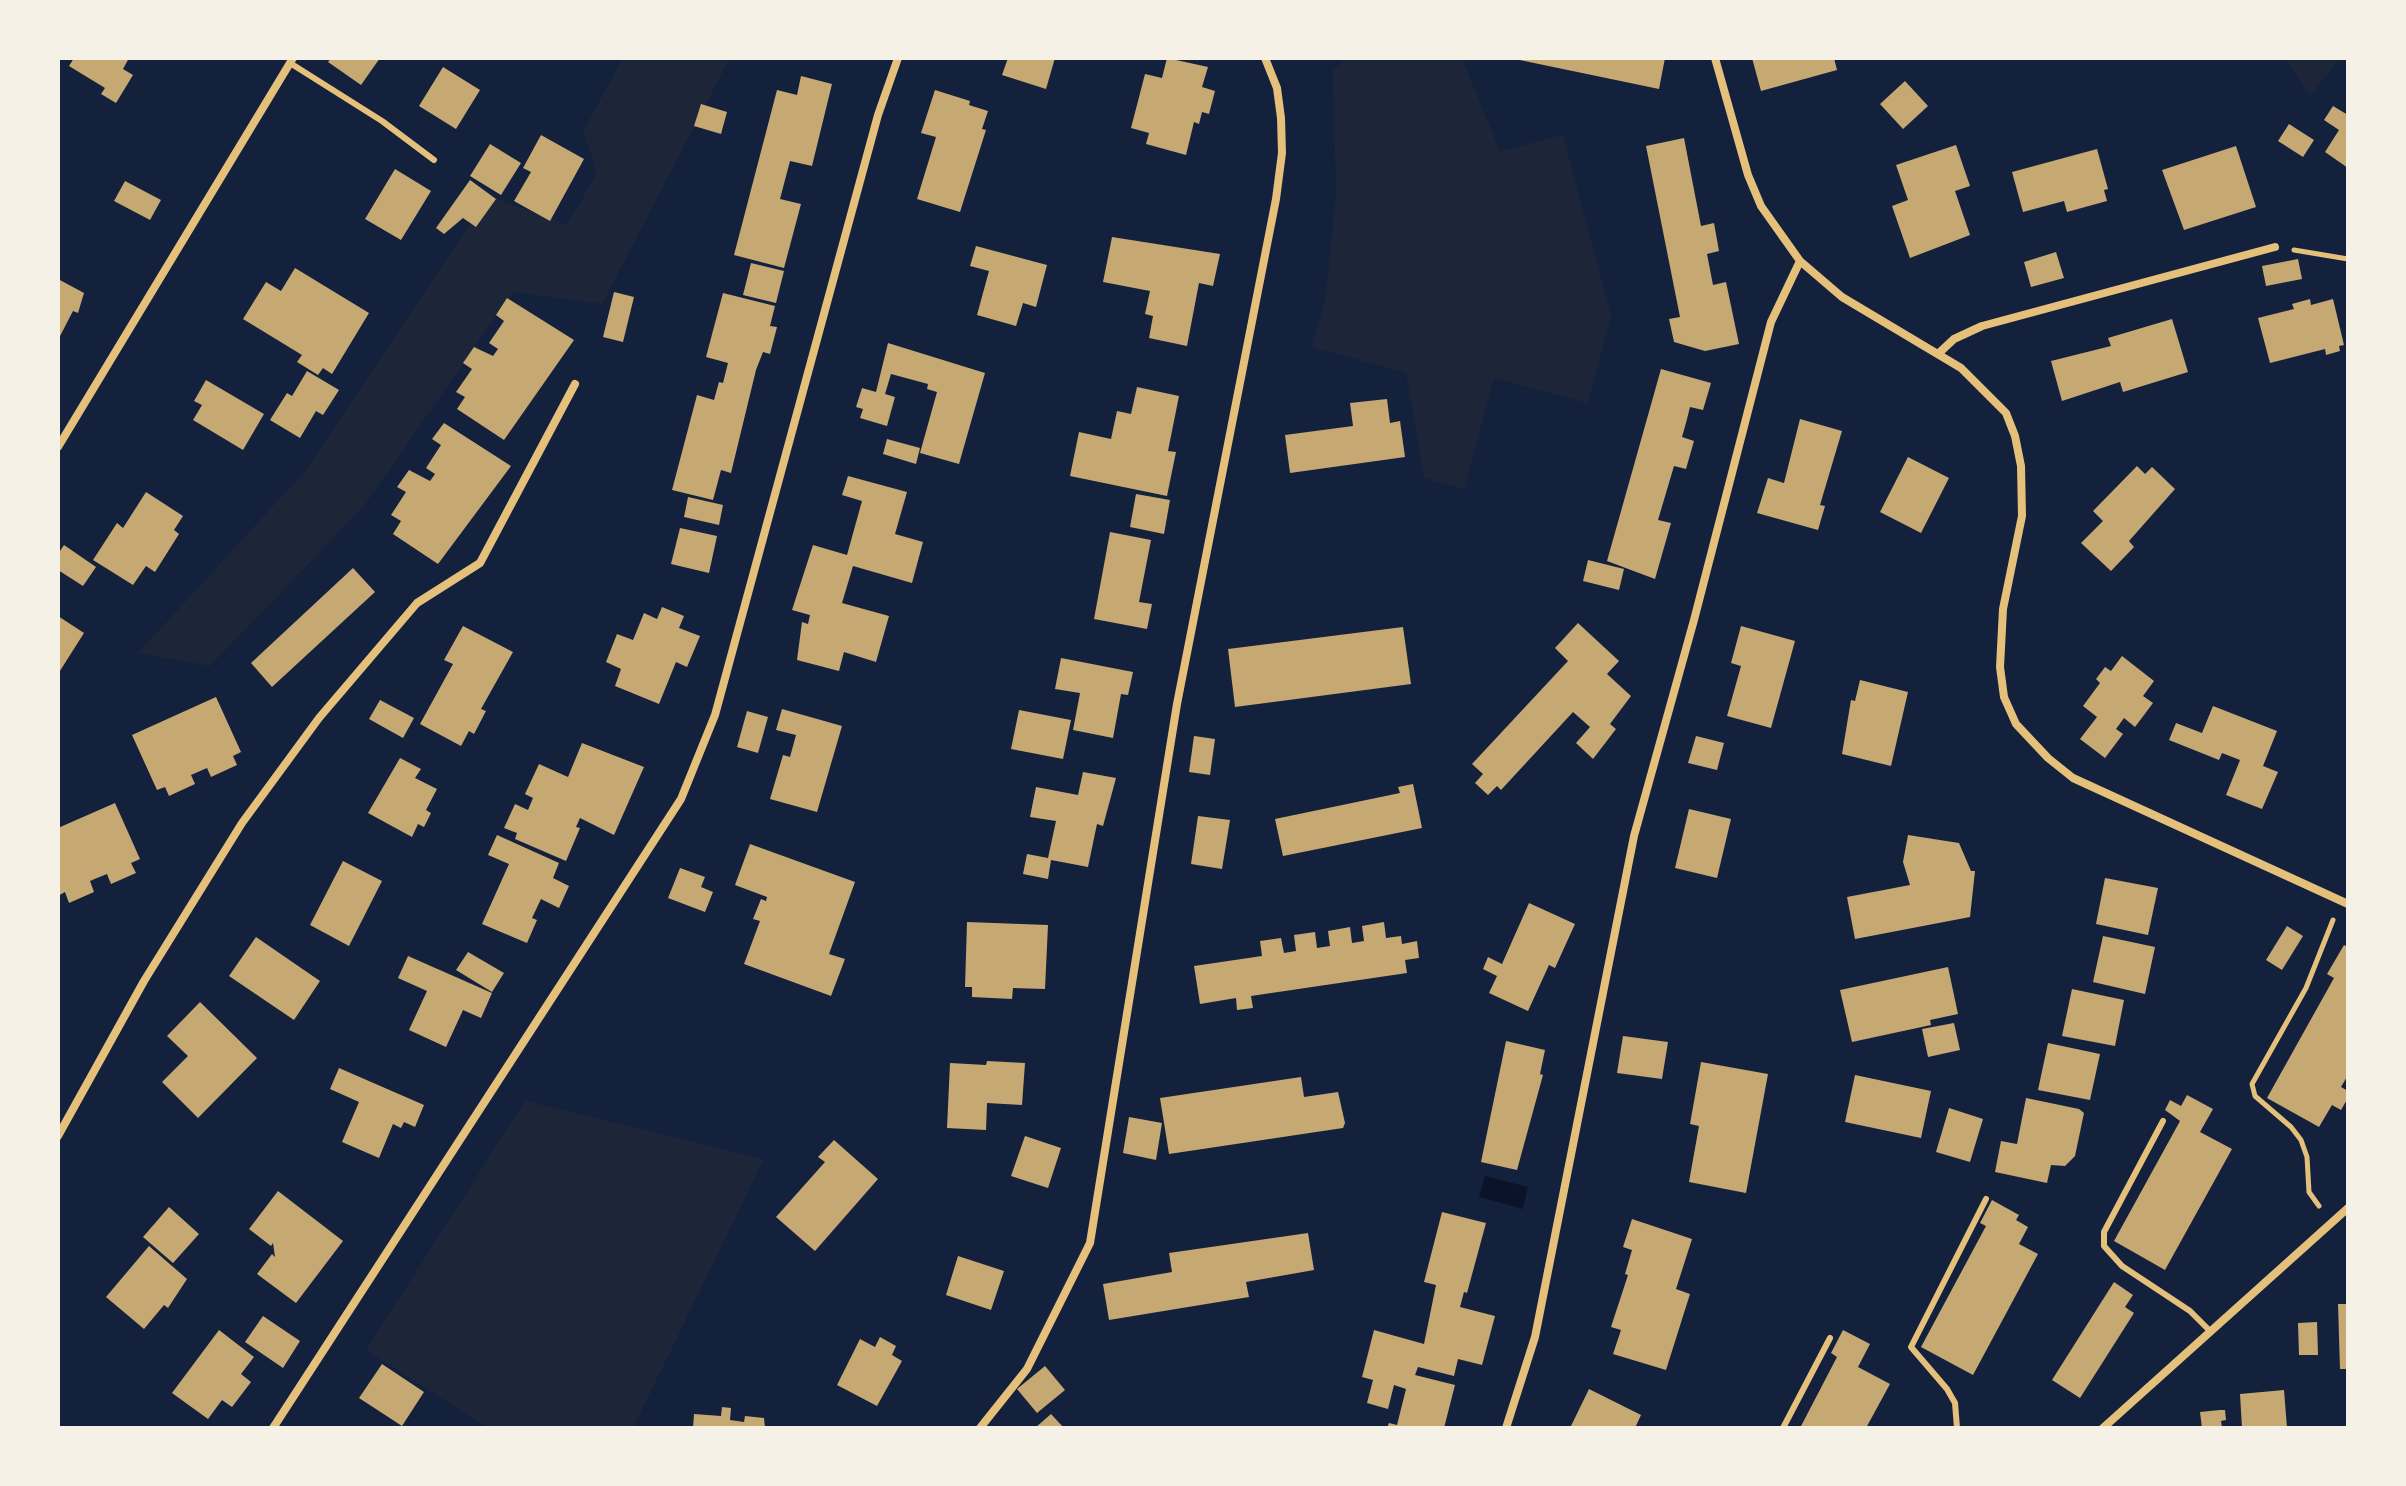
<!DOCTYPE html>
<style>
body{margin:0}
#map{position:relative;width:2406px;height:1486px;overflow:hidden;background:#14213d;font-family:Spectral,serif}
canvas{display:block}
.frame{position:absolute;inset:0;border:60px solid #f6f1e7;pointer-events:none}
</style>
<div id="map">
<canvas width="2406" height="1486"></canvas>
<div class="frame"></div>
</div>
<script>
const g = document.querySelector('canvas').getContext('2d');
g.lineJoin = 'round';
function fillPath(path, color) { g.fillStyle = color; g.fill(path, 'evenodd'); }
const shape = rows => new Path2D(rows.map(r => 'M' + r).join(''));
function trace(path, color, width, dash) { g.strokeStyle = color; g.lineWidth = width; g.lineCap = dash ? 'butt' : 'round'; g.setLineDash(dash || []); g.stroke(path); }
const green = shape([
 [623,58,730,58,602,304,513,292,364,506,210,666,138,653,308,468,489,196,567,225,597,173,583,131],
 [1346,58,1462,58,1500,151,1563,135,1611,316,1588,403,1494,378,1464,489,1424,478,1406,373,1312,347,1326,296,1336,196,1333,71],
 [2285,58,2340,58,2310,96],
 [525,1101,764,1159,633,1428,488,1428,366,1350]
]);
const water = shape([
 [1485,1176,1528,1187,1523,1209,1479,1197]
]);
const building = shape([
 [74,58,129,58,123,69,133,75,116,103,101,94,105,88,69,66],
 [331,58,380,58,361,85,328,62],
 [1008,58,1055,58,1046,89,1002,75],
 [1167,58,1208,67,1202,87,1215,91,1209,114,1202,112,1199,124,1194,122,1186,155,1146,144,1149,133,1131,128,1145,74,1162,78],
 [1510,58,1665,58,1659,89],
 [1752,58,1834,58,1837,70,1761,91],
 [443,67,480,90,456,129,419,106],
 [801,76,832,84,812,166,790,161,780,199,801,204,784,268,734,255,777,90,797,95],
 [1905,81,1928,106,1903,129,1880,104],
 [935,90,970,101,969,105,988,111,982,129,986,130,960,212,917,199,936,137,921,133],
 [701,104,727,112,721,134,694,126],
 [2333,106,2348,115,2348,168,2325,152,2339,130,2324,120],
 [2289,124,2314,140,2303,157,2278,141],
 [541,135,584,159,550,221,514,201,531,172,523,168],
 [1684,138,1701,226,1714,223,1719,251,1707,254,1713,285,1726,282,1739,344,1705,351,1674,342,1669,319,1680,317,1646,146],
 [490,144,521,163,501,195,470,176],
 [1956,145,1970,186,1955,191,1970,235,1910,258,1892,206,1908,200,1896,165],
 [2236,146,2256,207,2184,230,2162,170],
 [2097,149,2108,189,2104,190,2107,201,2067,212,2064,201,2023,212,2012,172],
 [395,169,431,191,401,240,365,219],
 [470,180,496,199,476,227,463,218,444,234,436,228],
 [125,181,161,200,150,220,114,201],
 [1112,237,1220,254,1213,286,1199,283,1187,346,1149,338,1153,316,1145,314,1150,291,1103,282],
 [976,246,1047,265,1036,307,1023,303,1016,326,977,315,989,271,970,266],
 [2056,252,2064,278,2031,287,2024,262],
 [2298,259,2302,279,2266,286,2262,266],
 [751,263,784,271,776,303,743,295],
 [295,268,369,313,332,374,323,368,318,375,297,362,302,355,243,319,266,282,281,291],
 [58,279,84,293,78,313,73,311,58,340],
 [614,292,634,297,623,342,603,337],
 [723,293,775,306,770,326,777,327,770,354,763,352,756,370,731,473,721,470,713,500,672,490,697,395,714,400,719,382,723,383,728,363,706,357],
 [507,298,574,340,504,440,457,409,465,397,456,392,472,369,463,363,474,347,493,356,498,349,489,343,504,321,496,315],
 [2310,299,2311,305,2333,299,2344,345,2339,346,2340,351,2326,355,2325,349,2270,363,2258,318,2294,309,2292,304],
 [2172,319,2188,372,2123,392,2120,382,2062,401,2051,361,2111,346,2108,338],
 [888,343,985,373,959,464,920,453,937,392,927,389,928,384,891,374,885,394,895,397,887,426,860,418,863,409,856,407,862,388,876,392],
 [1661,369,1711,383,1703,410,1690,407,1686,423,1682,437,1694,441,1686,469,1674,466,1658,520,1671,523,1655,579,1607,561],
 [307,371,339,390,323,415,316,411,300,438,270,420,287,393,292,396],
 [206,380,264,414,243,450,193,420,202,405,194,401],
 [1137,387,1179,396,1168,451,1176,452,1167,496,1070,476,1079,432,1111,439,1117,411,1131,414],
 [1387,399,1390,423,1400,421,1405,457,1290,473,1285,435,1353,426,1350,403],
 [1800,419,1842,431,1820,505,1825,506,1818,530,1757,513,1768,478,1784,483],
 [444,423,511,466,438,564,393,534,401,521,391,515,406,492,397,487,409,470,430,481,435,474,426,468,441,445,432,439],
 [887,439,920,448,916,464,883,454],
 [1908,457,1949,478,1921,533,1880,512],
 [2137,466,2145,474,2152,467,2175,489,2129,541,2134,547,2111,571,2081,543,2103,521,2093,511],
 [848,476,907,492,895,534,923,542,912,583,853,566,842,603,889,616,876,662,844,652,839,671,797,660,802,622,808,624,810,615,792,610,813,545,847,555,862,501,842,495],
 [146,492,183,516,174,530,179,534,155,572,146,566,133,585,93,560,117,523,123,528],
 [1136,494,1170,500,1164,534,1130,527],
 [688,497,723,505,719,525,684,517],
 [680,528,717,536,709,573,671,564],
 [1110,532,1151,540,1139,602,1152,604,1147,629,1094,619],
 [64,545,96,567,83,586,58,570,58,554],
 [1588,560,1624,569,1619,590,1583,581],
 [353,568,375,592,272,687,251,663],
 [662,607,684,616,679,628,700,636,687,667,676,662,659,704,615,686,621,669,606,662,617,634,633,640,644,613,657,619],
 [58,616,84,633,58,674],
 [1578,623,1619,661,1607,674,1631,696,1610,724,1616,729,1593,759,1576,743,1590,727,1573,712,1501,790,1497,786,1488,795,1475,783,1483,774,1472,764,1568,661,1555,648],
 [463,626,513,652,481,709,486,711,474,734,469,731,461,746,420,724,453,664,444,660],
 [1741,626,1795,641,1771,728,1727,716,1741,666,1731,663],
 [1403,627,1411,684,1235,707,1228,649],
 [2122,656,2154,681,2143,696,2153,703,2135,727,2124,718,2116,729,2123,734,2105,758,2080,739,2097,717,2083,706,2100,683,2096,679,2105,667,2111,671],
 [1061,658,1133,672,1128,695,1121,694,1113,738,1073,730,1080,693,1055,689],
 [1860,680,1908,692,1891,766,1842,754,1851,700,1855,701],
 [216,697,241,752,233,756,237,765,211,777,207,768,191,775,195,784,169,796,165,787,157,790,132,735],
 [380,700,414,718,403,738,369,719],
 [2213,706,2277,731,2263,766,2278,772,2262,809,2226,795,2240,760,2222,753,2219,760,2169,740,2176,723,2202,733],
 [782,709,842,726,817,812,770,799,783,755,790,757,796,735,776,730],
 [1019,710,1071,720,1063,759,1011,749],
 [747,711,768,717,758,753,737,747],
 [1194,736,1215,739,1210,775,1189,772],
 [1696,736,1724,743,1717,770,1688,763],
 [582,743,644,767,614,835,580,818,576,827,580,828,566,861,515,839,517,833,504,828,515,804,528,810,533,798,525,794,539,764,568,777],
 [400,758,421,769,415,778,437,789,426,810,431,813,424,827,418,824,412,837,368,813],
 [1083,772,1116,778,1103,826,1097,824,1088,867,1051,860,1048,879,1023,874,1027,854,1048,858,1056,821,1030,817,1036,787,1078,795],
 [1413,784,1422,828,1283,856,1275,819,1400,793,1398,787],
 [115,803,140,859,131,863,136,873,111,884,107,874,97,878,90,881,94,892,69,903,65,892,58,896,58,828],
 [1689,809,1731,819,1717,878,1675,868],
 [1198,816,1230,820,1222,869,1191,864],
 [497,835,559,863,553,878,569,886,559,908,541,899,532,918,537,920,527,943,482,924,509,864,488,855],
 [1908,835,1959,843,1971,871,1975,871,1970,917,1855,939,1847,897,1910,885,1903,862],
 [750,844,855,882,829,954,845,959,831,996,744,964,760,921,753,919,761,899,766,901,767,897,735,885],
 [343,861,382,881,349,946,310,925],
 [680,868,705,877,701,887,713,892,705,912,668,898],
 [2105,878,2158,888,2148,935,2096,924],
 [1529,903,1575,924,1555,968,1549,965,1528,1011,1489,993,1497,976,1483,969,1488,957,1502,964],
 [967,922,1048,925,1045,989,1013,988,1012,999,972,997,972,987,965,987],
 [1384,922,1386,938,1401,936,1402,944,1417,941,1419,958,1405,960,1407,973,1251,996,1253,1008,1237,1010,1236,998,1200,1004,1194,966,1262,956,1260,941,1281,938,1284,953,1296,951,1294,935,1315,932,1317,948,1330,946,1328,931,1350,927,1352,943,1364,941,1362,926],
 [2287,926,2303,936,2282,970,2266,960],
 [2103,936,2155,947,2145,994,2093,982],
 [256,937,320,981,294,1020,229,976],
 [2344,945,2348,947,2348,1075,2341,1087,2348,1091,2348,1098,2341,1110,2332,1105,2319,1127,2267,1098,2334,978,2327,974],
 [468,952,504,973,492,992,456,970],
 [408,956,492,993,481,1018,463,1010,446,1047,409,1030,427,991,398,978],
 [1948,967,1958,1014,1930,1020,1931,1025,1852,1042,1840,990],
 [2072,989,2124,1000,2115,1046,2062,1036],
 [200,1002,257,1058,198,1118,162,1082,188,1056,167,1036],
 [1954,1023,1960,1050,1928,1057,1922,1029],
 [1623,1036,1668,1042,1662,1079,1617,1073],
 [1506,1041,1545,1050,1540,1074,1543,1075,1517,1170,1481,1162],
 [2048,1043,2100,1054,2090,1100,2038,1090],
 [987,1061,1025,1063,1022,1105,987,1103,986,1130,947,1128,950,1063,986,1065],
 [1701,1062,1768,1074,1746,1193,1689,1182,1699,1126,1690,1124],
 [339,1068,424,1105,415,1127,404,1122,401,1128,393,1124,379,1158,342,1142,359,1102,330,1089],
 [1855,1075,1931,1091,1921,1138,1845,1122],
 [1301,1077,1304,1097,1338,1092,1345,1123,1343,1128,1169,1154,1160,1098],
 [2187,1095,2213,1109,2200,1132,2232,1149,2165,1270,2114,1241,2180,1121,2165,1110,2170,1100,2181,1106],
 [2026,1098,2079,1109,2084,1113,2075,1156,2065,1166,2051,1165,2047,1183,1995,1172,2001,1141,2017,1144],
 [1949,1108,1983,1119,1970,1162,1936,1152],
 [1129,1117,1162,1123,1156,1160,1123,1153],
 [1025,1136,1061,1148,1048,1188,1011,1176],
 [834,1140,878,1179,815,1251,776,1217,825,1162,818,1157],
 [278,1191,343,1241,296,1303,257,1274,272,1254,275,1257,273,1243,271,1246,249,1229],
 [1992,1200,2019,1215,2016,1220,2028,1227,2019,1244,2038,1254,1973,1375,1921,1347,1986,1226,1980,1223],
 [169,1207,199,1234,173,1263,143,1237],
 [1442,1212,1486,1223,1467,1293,1464,1292,1460,1307,1495,1316,1482,1365,1458,1359,1454,1376,1418,1367,1415,1375,1455,1385,1444,1428,1387,1428,1389,1423,1397,1425,1406,1389,1394,1385,1388,1409,1367,1403,1373,1380,1362,1377,1374,1330,1424,1344,1436,1285,1424,1282],
 [1632,1219,1692,1239,1676,1289,1690,1294,1666,1370,1613,1354,1621,1330,1611,1327,1628,1275,1625,1274,1632,1250,1623,1247],
 [1308,1233,1314,1270,1246,1282,1249,1297,1109,1320,1103,1284,1172,1272,1169,1253],
 [149,1246,187,1279,168,1308,164,1305,144,1329,106,1297],
 [958,1256,1004,1271,991,1310,946,1295],
 [2114,1282,2133,1295,2125,1307,2134,1313,2080,1398,2052,1380],
 [2338,1304,2348,1304,2348,1369,2340,1369],
 [263,1316,300,1341,283,1368,245,1342],
 [2317,1322,2318,1355,2299,1355,2298,1323],
 [219,1330,254,1357,241,1374,251,1382,232,1407,222,1400,208,1419,172,1393],
 [1843,1330,1870,1344,1858,1367,1890,1384,1866,1428,1800,1428,1837,1357,1831,1353],
 [880,1337,896,1346,892,1355,902,1361,877,1406,837,1385,860,1339,875,1347],
 [382,1364,424,1392,402,1426,359,1398],
 [1045,1366,1065,1390,1037,1413,1017,1389],
 [1589,1389,1641,1415,1635,1428,1570,1428],
 [2284,1390,2287,1428,2242,1428,2240,1394],
 [722,1407,731,1408,730,1420,744,1422,745,1416,764,1418,765,1428,693,1428,694,1414,721,1416],
 [2220,1410,2225,1410,2226,1420,2221,1421,2222,1428,2202,1428,2200,1412],
 [1051,1414,1064,1428,1035,1428]
]);
const path = shape([
 [2294,250,2348,259],
 [2319,1206,2309,1192,2307,1157,2301,1140,2291,1127,2255,1096,2252,1084,2306,988,2333,920]
]);
const service = shape([
 [290,63,382,121,434,160],
 [2163,1121,2104,1232,2104,1246,2122,1266,2190,1311,2211,1332],
 [1783,1428,1830,1338],
 [1957,1428,1955,1403,1947,1389,1911,1347,1986,1199]
]);
const minor = shape([
 [1715,58,1748,175,1761,206,1800,261,1842,297,1961,368,2006,413,2015,436,2021,466,2022,516,2003,609,2000,667,2004,697,2016,724,2048,758,2073,778,2348,904],
 [1939,353,1954,339,1982,326,2275,247],
 [58,447,293,58],
 [58,1136,144,981,242,823,319,718,417,603,480,563,575,384],
 [273,1428,681,799,715,715,878,115,898,58],
 [980,1428,1027,1369,1090,1243,1177,704,1276,199,1282,153,1281,118,1277,88,1265,58],
 [1506,1428,1535,1337,1634,836,1694,620,1771,322,1800,261],
 [2103,1428,2348,1208]
]);
fillPath(green, '#1d2539');
fillPath(water, '#0b132b');
fillPath(building, '#c6a872');
trace(path, '#e5c07b', 5);
trace(service, '#e5c07b', 6);
trace(minor, '#e5c07b', 8);
</script>
